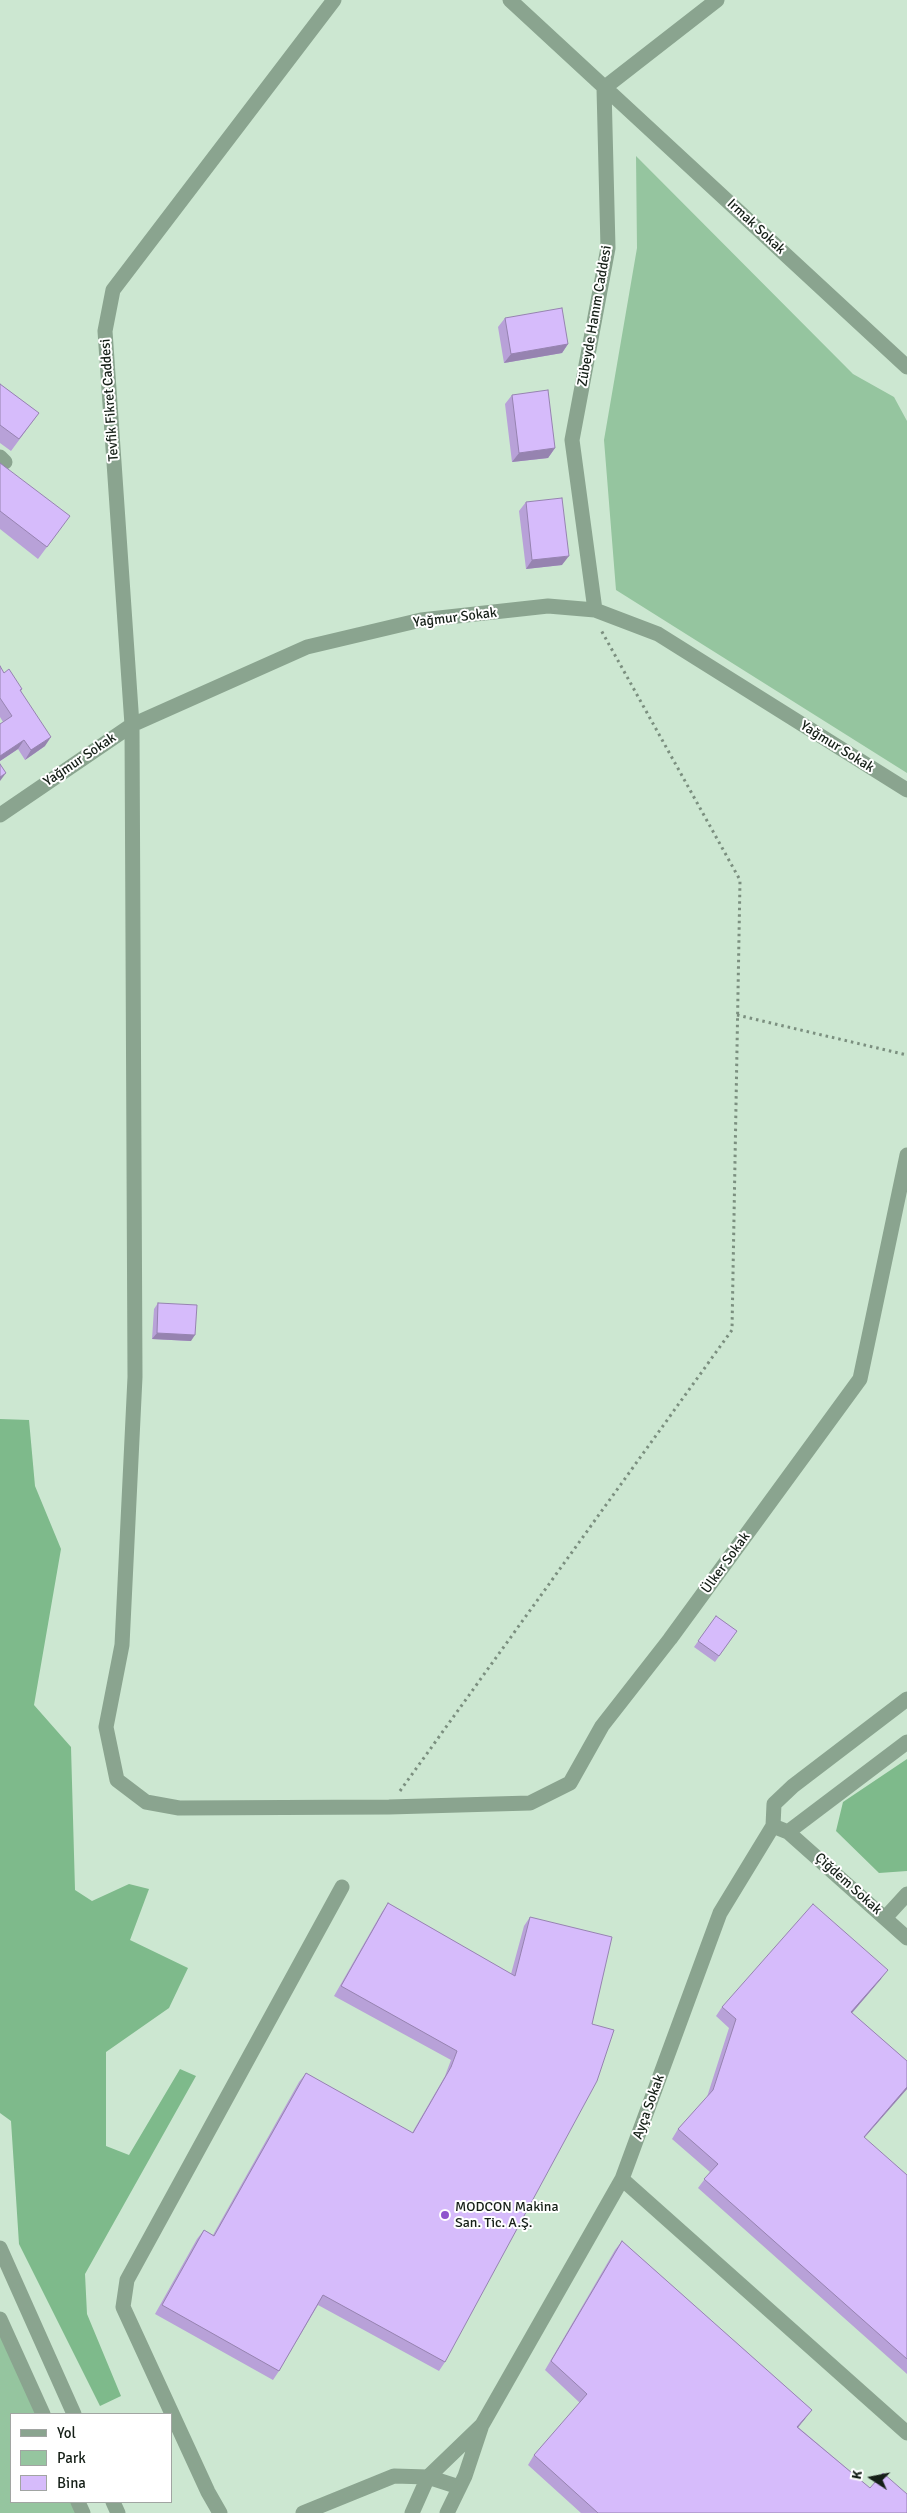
<!DOCTYPE html>
<meta charset="utf-8">
<style>
body{margin:0}
#map{position:relative;width:907px;height:2513px;overflow:hidden;background:#cce7d1;font-family:Signika,sans-serif}
canvas{display:block}
.legend{position:absolute;left:10px;top:2413px;width:162px;height:90px;box-sizing:border-box;background:#fff;border:1px solid #a1a5a2;margin:0;padding:6px 9px;list-style:none;font-size:15px;color:#151f17}
.legend li{display:flex;align-items:center;gap:10px;height:25px}
.legend b{width:25px;border:1px solid #a1a5a2}
.north{position:absolute;left:847px;top:2453px;width:50px;height:50px;-webkit-text-stroke:4px #fff;paint-order:stroke;rotate:281deg;font-size:14px;font-weight:700;line-height:20px;text-align:center;color:#151f17}
.north::after{content:'';display:block;margin:auto;width:18px;height:22px;background:#151f17;clip-path:polygon(50% 0,100% 100%,50% 72%,0 100%)}
</style>
<div id="map">
<canvas width="907" height="2513"></canvas>
<ul class="legend">
<li><b style="height:6px;background:#8aa48f"></b>Yol</li>
<li><b style="height:14px;background:#95c59f"></b>Park</li>
<li><b style="height:14px;background:#d6bbfb"></b>Bina</li>
</ul>
<div class="north">K</div>
</div>
<script>
const g = document.querySelector('canvas').getContext('2d');
g.lineJoin = 'round';
function fillPath(path, color) { g.fillStyle = color; g.fill(path, 'evenodd'); }
const shape = rows => new Path2D(rows.map(r => 'M' + r).join(''));
function trace(path, color, width, dash) { g.strokeStyle = color; g.lineWidth = width; g.lineCap = dash ? 'butt' : 'round'; g.setLineDash(dash || []); g.stroke(path); }
function label(font, color, halo, rows, align = 'center') {
  g.font = font + ' Signika,sans-serif'; g.lineWidth = 4; g.setLineDash([]); g.textBaseline = 'middle'; g.strokeStyle = halo; g.fillStyle = color; for (const [text, x, y, turn = 0] of rows) {
    g.save(); g.translate(x, y); g.rotate((+turn || 0) * Math.PI / 180); g.textAlign = isNaN(turn) ? turn : align; if (halo) g.strokeText(text, 0, 0); g.fillText(text, 0, 0); g.restore();
  }
}
const green = shape([
 [636,156,853,374,894,397,907,421,907,773,616,590,604,440,637,248],
 [0,2319,43,2414,11,2414,11,2502,78,2502,83,2513,0,2513]
]);
const forest = shape([
 [0,1419,29,1420,35,1486,61,1549,34,1705,71,1747,75,1890,92,1901,129,1884,149,1889,130,1940,188,1968,169,2008,106,2052,106,2146,129,2155,180,2069,196,2076,85,2274,87,2314,121,2396,100,2406,19,2244,11,2121,0,2113],
 [907,1759,907,1871,879,1873,836,1831,843,1802]
]);
const path = shape([
 [737,1015,907,1055],
 [400,1791,732,1330,740,880,601,630]
]);
const minor = shape([
 [334,0,113,290,105,331,132,725,135,1377,122,1645,106,1727,117,1780,146,1802,179,1808,389,1807,530,1803,570,1783,602,1726,670,1639,860,1379,907,1155],
 [510,0,907,367],
 [604,88,717,0],
 [0,457,5,462],
 [595,610,572,440,608,248,604,88],
 [0,815,132,725,307,647,421,620,548,606,595,610,658,634,907,790],
 [773,1826,788,1832,907,1742],
 [788,1832,907,1938],
 [885,1918,907,1894],
 [622,2179,907,2433],
 [0,2248,74,2414],
 [0,2319,43,2414],
 [78,2502,83,2513],
 [113,2502,118,2513],
 [220,2513,208,2492,123,2307,127,2280,342,1887],
 [303,2513,394,2476,428,2477,459,2487],
 [412,2513,428,2477,482,2425,622,2179,720,1913,773,1826,774,1804,793,1786,907,1699],
 [447,2513,465,2476,481,2428]
]);
const wall = shape([
 [505,318,568,344,562,353,504,363,498,327],
 [0,384,39,413,11,451,0,443],
 [512,395,555,448,548,458,512,462,505,404],
 [0,463,61,528,38,559,0,529],
 [526,502,562,565,526,569,519,511],
 [0,666,4,673,22,689,21,691,45,746,25,760,18,749,0,761,0,724,3,722,0,717],
 [158,1303,191,1341,152,1339,154,1309],
 [716,1616,737,1631,715,1662,694,1647],
 [388,1903,511,1974,524,1926,530,1917,445,2362,439,2371,318,2305,279,2371,273,2380,155,2314,197,2239,204,2230,213,2235,299,2082,306,2073,412,2133,445,2076,451,2060,334,1996,382,1912],
 [881,1979,852,2013,907,2061,907,2089,864,2138,907,2175,907,2374,698,2188,710,2172,672,2139,678,2129,707,2097,729,2028,716,2016,722,2007],
 [622,2241,812,2410,798,2427,870,2488,907,2513,581,2513,528,2465,534,2455,580,2403,545,2370,615,2250]
]);
const shadedWall = shape([
 [568,344,562,353,504,363,511,354],
 [555,448,548,458,512,462,519,453],
 [569,556,562,565,526,569,532,560],
 [51,737,45,746,25,760,31,750],
 [24,740,18,749,0,761,0,756],
 [6,773,0,781,0,777],
 [157,1333,195,1335,191,1341,152,1339],
 [888,1970,881,1979,845,2021,851,2012],
 [907,2087,907,2089,857,2146,864,2137],
 [812,2410,805,2419,791,2436,797,2427]
]);
const building = shape([
 [562,308,568,344,511,354,505,318,562,308],
 [0,384,39,413,19,439,0,425,0,384],
 [548,390,555,448,519,453,512,395,548,390],
 [0,463,70,516,47,547,0,511,0,463],
 [562,498,569,556,532,560,526,502,562,498],
 [0,666,4,673,9,669,22,689,20,690,51,737,31,750,24,740,0,756,0,724,12,716,0,698,0,666],
 [0,764,6,773,0,777,0,764],
 [158,1303,197,1305,195,1335,157,1333,158,1303],
 [716,1616,737,1631,719,1656,698,1641,716,1616],
 [388,1903,515,1976,530,1917,612,1937,592,2024,614,2030,597,2081,445,2362,323,2295,279,2371,162,2305,204,2230,214,2236,306,2073,413,2133,451,2067,457,2051,341,1986,388,1903],
 [813,1904,888,1970,851,2012,907,2061,907,2087,864,2137,907,2175,907,2359,704,2179,718,2164,678,2129,713,2090,736,2019,722,2007,813,1904],
 [622,2241,812,2410,797,2427,870,2488,883,2473,907,2494,907,2513,598,2513,534,2455,587,2394,551,2361,622,2241]
]);
const markers = [
 [445,2215,5,"#8f55cc"]
];
const streetNames = [
 ["Irmak Sokak",756,227,43],
 ["Zübeyde Hanım Caddesi",595,316,-80],
 ["Tevfik Fikret Caddesi",110,400,-94],
 ["Yağmur Sokak",455,618,-7],
 ["Yağmur Sokak",837,747,32],
 ["Yağmur Sokak",80,760,-34],
 ["Ülker Sokak",726,1563,-54],
 ["Çiğdem Sokak",848,1884,42],
 ["Ayça Sokak",649,2107,-70]
];
const poiNames = [
 ["MODCON Makina",455,2207],
 ["San. Tic. A.Ş.",455,2223]
];
fillPath(green, '#95c59f');
fillPath(forest, '#7eba8b');
trace(path, '#7b8f7f', 3, [2.5, 4]);
trace(minor, '#8aa48f', 15);
fillPath(wall, '#b8a1d8');
fillPath(shadedWall, '#9683b0');
fillPath(building, '#d6bbfb');
trace(building, '#9683b0', 1);
for (const [x, y, r, color] of markers) { const dot = new Path2D(); dot.arc(x, y, r, 0, 2 * Math.PI); g.fillStyle = color; g.fill(dot); trace(dot, '#fff', 2); }
label('14px', '#151f17', '#fff', streetNames);
label('14px', '#151f17', '#fff', poiNames, 'left');
</script>
